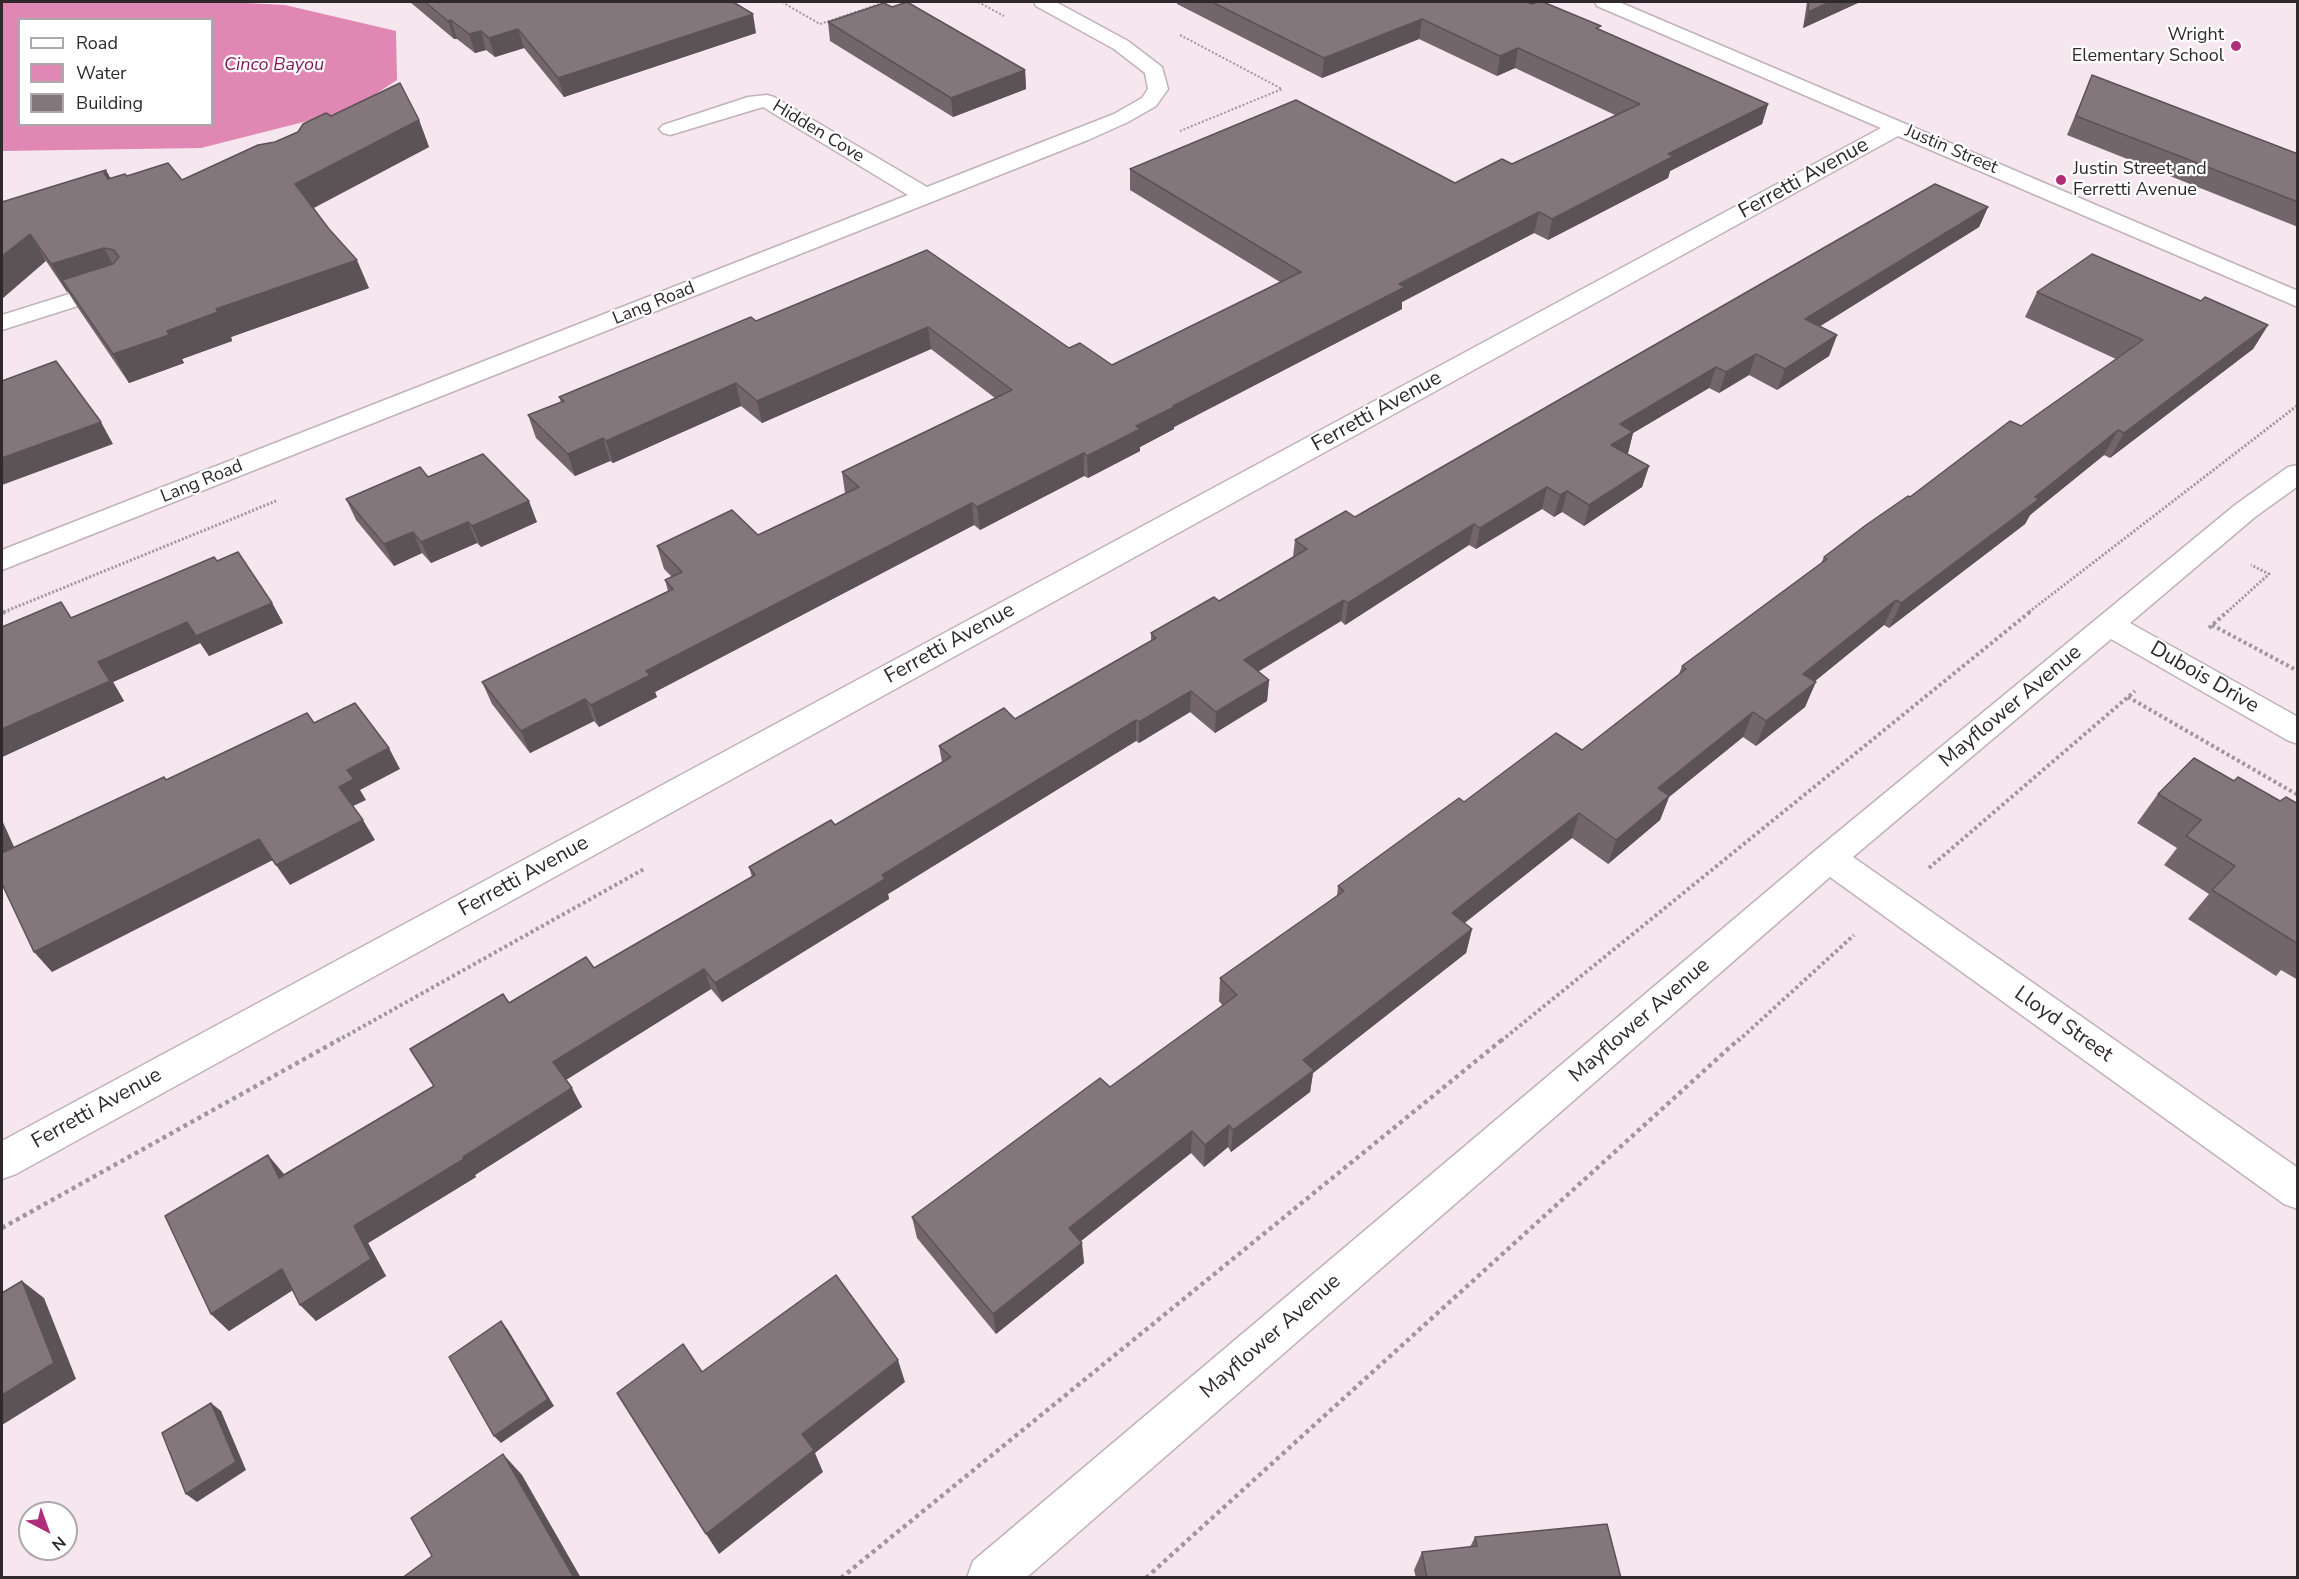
<!DOCTYPE html>
<style>
body{margin:0}
#map{position:relative;width:2299px;height:1579px;overflow:hidden;background:#f6e7ee;font-family:"Nunito Sans",sans-serif}
canvas{display:block}
.frame{position:absolute;inset:0;border:3px solid #2f292c;pointer-events:none}
.legend{position:absolute;left:18px;top:18px;width:195px;height:108px;box-sizing:border-box;background:#fff;border:2px solid #aca9ab;margin:0;padding:8px 10px;list-style:none;font-size:18px;color:#2f292c}
.legend li{display:flex;align-items:center;gap:12px;height:30px}
.legend b{width:30px;border:2px solid #aca9ab}
.north{position:absolute;left:18px;top:1501px;width:60px;height:60px;box-sizing:border-box;background:#fff;border:2px solid #aca9ab;border-radius:50%;rotate:139deg;font-size:16px;font-weight:700;line-height:24px;text-align:center;color:#2f292c}
.north::after{content:'';display:block;margin:auto;width:21px;height:27px;background:#b02e79;clip-path:polygon(50% 0,100% 100%,50% 72%,0 100%)}
</style>
<div id="map">
<canvas width="2299" height="1579"></canvas>
<div class="frame"></div>
<ul class="legend">
<li><b style="height:8px;background:#fff"></b>Road</li>
<li><b style="height:16px;background:#e087b3"></b>Water</li>
<li><b style="height:16px;background:#84777c"></b>Building</li>
</ul>
<div class="north">N</div>
</div>
<script>
const g = document.querySelector('canvas').getContext('2d');
g.lineJoin = 'round';
function fillPath(path, color) { g.fillStyle = color; g.fill(path, 'evenodd'); }
const shape = rows => new Path2D(rows.map(r => 'M' + r).join(''));
function trace(path, color, width, dash) { g.strokeStyle = color; g.lineWidth = width; g.lineCap = dash ? 'butt' : 'round'; g.setLineDash(dash || []); g.stroke(path); }
function label(font, color, halo, rows, align = 'center') {
  g.font = font + ' "Nunito Sans",sans-serif'; g.lineWidth = 4.5; g.setLineDash([]); g.textBaseline = 'middle'; g.strokeStyle = halo; g.fillStyle = color; for (const [text, x, y, turn = 0] of rows) {
    g.save(); g.translate(x, y); g.rotate((+turn || 0) * Math.PI / 180); g.textAlign = isNaN(turn) ? turn : align; if (halo) g.strokeText(text, 0, 0); g.fillText(text, 0, 0); g.restore();
  }
}
const water = shape([
 [2,2,227,2,285,5,396,31,397,80,351,110,201,148,2,151],
 [20,20,212,20,212,124,20,124]
]);
const pathFar3 = shape([
 [782,2,820,24,885,2],
 [978,2,1004,16],
 [1180,35,1282,89,1180,131]
]);
const pathFar2 = shape([
 [4,612,276,501],
 [2029,612,2298,405],
 [2227,612,2269,574,2251,565]
]);
const pathFar1 = shape([
 [2,613,8,611],
 [2212,625,2298,671],
 [2209,628,2228,611],
 [2128,697,2298,795],
 [1929,868,2135,691],
 [337,1041,644,869],
 [1501,1041,2031,611],
 [1738,1041,1854,935]
]);
const path = shape([
 [2,1228,340,1039],
 [841,1578,1503,1039],
 [1146,1578,1739,1039]
]);
const street = shape([
 [1034,2,1056,2,1128,41,1162,67,1168,89,1156,106,1128,122,1088,140,2,570,2,550,908,195,763,107,670,135,663,133,659,129,663,125,748,97,767,95,774,97,927,187,1114,114,1142,98,1148,89,1145,73,1114,49,1036,6,1034,2],
 [1595,2,1619,2,2298,291,2298,307,1898,136,16,1174,2,1179,2,1141,1881,128,1597,6,1595,2],
 [117,279,125,281,129,286,125,291,2,330,2,315,117,279],
 [2298,465,2298,486,2255,517,2130,623,2298,717,2298,744,2287,740,2111,639,1853,857,2298,1168,2298,1209,2284,1204,1830,877,1026,1578,967,1578,973,1561,1817,849,2235,505,2288,467,2298,465]
]);
const wall = shape([
 [410,2,733,2,756,33,564,97,524,48,495,57,486,50,475,53,457,39,454,39],
 [1177,2,1526,2,1600,30,1768,104,1762,124,1670,171,1668,178,1548,240,1534,233,1402,302,1402,309,1174,427,1174,429,1140,447,1140,451,1088,478,1084,476,980,530,974,525,655,692,657,697,599,727,594,721,530,753,492,704,482,682,668,591,665,580,672,577,664,569,657,546,758,535,845,493,842,472,995,398,931,349,762,423,741,406,613,463,610,461,575,476,536,438,528,415,561,402,559,397,756,321,927,250,1069,348,1112,365,1280,282,1130,190,1130,169,1455,183,1512,164,1615,115,1515,68,1497,76,1419,39,1322,78,1177,4],
 [1807,2,1860,2,1803,28],
 [892,7,1025,70,1026,89,953,117,830,41,828,22],
 [2092,75,2298,154,2298,227,2067,135],
 [331,116,419,120,429,147,314,208,369,288,231,337,232,341,182,359,184,363,129,383,78,308,68,292,67,292,46,261,2,202,111,178,127,176,182,180,275,142],
 [1988,207,1979,227,1820,326,1837,335,1829,356,1777,390,1749,375,1719,393,1709,388,1633,433,1628,453,1626,454,1649,466,1642,487,1584,526,1562,512,1554,517,1542,509,1476,549,1469,545,1345,625,1341,621,1258,672,1269,680,1267,701,1215,733,1190,712,1139,743,1136,741,888,894,889,899,722,1002,711,989,566,1080,582,1107,475,1175,476,1177,368,1243,386,1276,316,1321,293,1290,229,1331,211,1314,284,1174,434,1086,509,1003,594,968,752,877,749,867,835,825,942,762,939,746,1015,719,1151,641,1151,633,1219,601,1293,557,1295,540,1355,517],
 [2037,292,2201,301,2268,325,2253,349,2110,458,2104,455,2030,515,2025,524,1889,628,1884,625,1815,681,1805,707,1756,746,1743,737,1669,797,1660,820,1608,864,1572,838,1464,923,1472,929,1466,953,1313,1073,1310,1092,1231,1152,1228,1147,1204,1167,1191,1153,1081,1241,1084,1263,996,1334,917,1238,912,1217,1110,1087,1223,1006,1219,1001,1220,978,1337,896,1338,886,1464,802,1582,750,1679,674,1682,666,1821,563,1824,557,1910,497,2021,426,2116,359,2025,317],
 [346,499,537,522,481,547,477,543,431,563,422,553,394,566,356,520],
 [217,561,272,603,283,623,209,656,200,643,113,682,124,701,2,757,2,627,72,617],
 [2234,781,2280,801,2298,804,2298,980,2281,970,2276,976,2188,919,2209,894,2164,865,2177,848,2137,823,2158,794],
 [1475,1537,1621,1578,1416,1578,1414,1570,1422,1552,1470,1547]
]);
const shadedWall = shape([
 [1830,2,1860,2,1803,28,1808,12],
 [753,14,756,33,564,97,558,78],
 [1422,19,1419,39,1322,78,1324,58],
 [451,20,457,39,454,39,448,21],
 [518,29,524,48,495,57,489,38],
 [481,31,486,50,475,53,469,34],
 [1518,48,1515,68,1497,76,1500,56],
 [1025,70,1026,89,953,117,951,98],
 [1768,104,1762,124,1670,171,1668,178,1548,240,1552,219,1668,154],
 [419,120,429,147,307,211,295,184],
 [106,170,121,197,104,173],
 [1988,207,1979,227,1798,340,1805,319],
 [1539,212,1534,233,1402,302,1402,309,1174,427,1174,429,1140,447,1140,451,1088,478,1087,456,1136,426,1399,284],
 [30,234,46,261,2,299,2,256],
 [104,248,119,276,62,280,68,292,67,292,51,264],
 [357,260,369,288,231,337,232,341,182,359,184,363,129,383,113,354,216,309],
 [2268,325,2253,349,2110,458,2124,433],
 [928,327,931,349,762,423,757,401],
 [1837,335,1829,356,1777,390,1785,369],
 [1756,354,1749,375,1719,393,1726,372],
 [1716,367,1709,388,1633,433,1628,453,1606,466,1611,445,1620,424],
 [736,383,741,406,613,463,606,441],
 [101,422,113,444,2,485,2,458],
 [2118,430,2104,455,2030,515,2025,524,1889,628,1901,603],
 [603,438,610,461,575,476,568,454],
 [1084,453,1084,476,980,530,977,507],
 [1649,466,1642,487,1584,526,1589,505],
 [1547,487,1542,509,1476,549,1480,528],
 [1567,491,1562,512,1554,517,1560,495],
 [529,501,537,522,481,547,472,526],
 [972,503,974,525,655,692,657,697,599,727,591,705,646,671],
 [468,522,477,543,431,563,421,542],
 [1474,524,1469,545,1345,625,1348,603],
 [413,532,422,553,394,566,384,544],
 [1344,600,1341,621,1242,681,1244,660],
 [1896,600,1884,625,1793,699,1803,674],
 [272,603,283,623,209,656,196,636],
 [187,622,200,643,113,682,124,701,2,757,2,729,98,662],
 [1269,680,1267,701,1215,733,1216,712],
 [1816,682,1805,707,1756,746,1766,721],
 [1191,691,1190,712,1139,743,1139,722],
 [585,699,594,721,530,753,521,731],
 [1753,712,1743,737,1669,797,1660,820,1608,864,1616,840,1658,788],
 [1136,720,1136,741,888,894,889,899,722,1002,715,983,882,875],
 [389,748,400,769,360,790,366,800,351,807,339,787,347,770],
 [1579,813,1572,838,1447,937,1452,913],
 [2,820,15,849,2,855],
 [363,820,375,840,290,885,276,865],
 [259,839,273,860,52,972,34,952],
 [1472,929,1466,953,1313,1073,1310,1092,1231,1152,1233,1130,1303,1060],
 [704,969,711,989,564,1081,553,1062],
 [572,1088,582,1107,475,1175,476,1177,368,1243,386,1276,316,1321,300,1305,354,1226],
 [1229,1125,1228,1147,1204,1167,1205,1145],
 [1192,1131,1191,1153,1071,1249,1069,1228],
 [268,1155,284,1174,295,1196,279,1178],
 [1082,1243,1084,1263,996,1334,993,1314],
 [282,1269,299,1286,229,1331,211,1314],
 [22,1281,44,1298,76,1379,2,1425,2,1395],
 [501,1321,508,1330,554,1406,501,1443,494,1436],
 [898,1360,905,1382,815,1453,823,1472,719,1554,706,1534,802,1434],
 [211,1403,221,1411,246,1470,197,1502,186,1494],
 [503,1454,522,1475,581,1578,574,1578]
]);
const building = shape([
 [425,2,733,2,753,14,558,78,518,29,489,38,481,31,469,34,451,20,448,21,425,2],
 [907,2,1025,70,951,98,828,22,884,3,892,7,907,2],
 [1212,2,1526,2,1532,4,1537,2,1543,2,1601,26,1596,28,1768,104,1668,154,1674,156,1552,219,1539,212,1399,284,1405,287,1173,406,1174,407,1136,426,1140,429,1087,456,1084,453,977,507,972,503,646,671,650,675,591,705,585,699,521,731,482,682,673,589,665,580,682,572,657,546,732,510,758,535,859,487,842,472,1012,390,928,327,757,401,736,383,606,441,603,438,568,454,528,415,564,401,559,397,751,317,756,321,927,250,1069,348,1080,343,1112,365,1301,272,1130,169,1296,100,1455,183,1502,159,1512,164,1640,104,1518,48,1500,56,1422,19,1324,58,1212,2],
 [1809,2,1830,2,1808,12,1809,2],
 [2092,75,2298,154,2298,202,2076,116,2092,75],
 [400,83,419,120,295,184,329,229,357,260,216,309,218,312,167,331,169,335,113,354,62,280,113,264,119,257,114,250,104,248,51,264,30,234,2,256,2,202,106,170,104,173,108,179,125,174,127,176,168,163,182,180,258,145,275,142,298,132,303,124,326,113,331,116,400,83],
 [1935,184,1988,207,1805,319,1837,335,1785,369,1756,354,1726,372,1716,367,1620,424,1633,432,1611,445,1649,466,1589,505,1567,491,1560,495,1547,487,1480,528,1474,524,1348,603,1344,600,1244,660,1269,680,1216,712,1191,691,1139,722,1136,720,882,875,885,879,715,983,704,969,553,1062,572,1088,463,1157,464,1159,354,1226,371,1259,300,1305,282,1269,211,1314,165,1216,268,1155,279,1178,434,1086,410,1049,503,994,509,1003,586,957,594,968,755,875,749,867,831,820,835,825,951,757,939,746,1004,708,1015,719,1156,638,1151,633,1214,597,1219,601,1307,549,1295,540,1346,511,1355,517,1935,184],
 [2092,254,2201,301,2205,297,2268,325,2124,433,2118,430,2035,497,2039,499,1901,603,1896,600,1803,674,1816,682,1766,721,1753,712,1658,788,1669,796,1616,840,1579,813,1452,913,1472,929,1303,1060,1314,1070,1233,1130,1229,1125,1205,1145,1192,1131,1069,1228,1082,1243,993,1314,912,1217,1100,1078,1110,1087,1237,995,1220,978,1344,891,1338,886,1459,798,1464,802,1556,733,1582,750,1686,669,1682,666,1827,559,1824,557,1866,525,1908,496,1910,497,2010,421,2021,426,2143,340,2037,292,2092,254],
 [56,361,101,422,2,458,2,381,56,361],
 [483,454,529,501,472,526,468,522,421,542,413,532,384,544,346,499,420,467,428,477,483,454],
 [238,552,272,603,196,636,187,622,98,662,110,681,2,729,2,627,61,602,71,618,214,557,217,561,238,552],
 [355,703,389,748,347,770,354,779,339,787,363,820,276,865,259,839,34,952,2,884,2,853,164,777,166,780,307,713,314,723,355,703],
 [2194,758,2234,781,2238,777,2280,801,2286,797,2298,804,2298,944,2212,890,2235,866,2186,836,2201,820,2158,794,2194,758],
 [836,1275,898,1360,802,1434,814,1450,706,1534,617,1393,683,1344,702,1372,836,1275],
 [22,1281,54,1363,2,1395,2,1293,22,1281],
 [501,1321,548,1399,494,1436,449,1357,501,1321],
 [211,1403,236,1462,186,1494,162,1433,211,1403],
 [503,1454,574,1578,402,1578,432,1556,411,1518,503,1454],
 [1607,1524,1621,1578,1427,1578,1422,1552,1477,1546,1475,1537,1607,1524]
]);
const markers = [
 [2236,46,6,"#b02e79"],
 [2061,180,6,"#b02e79"]
];
const farPoinames = [
 ["Wright",2224,36],
 ["Elementary School",2224,57],
 ["Justin Street and",2073,170,"left"],
 ["Ferretti Avenue",2073,191,"left"]
];
const farWaternames = [
 ["Cinco Bayou",274,66]
];
const farStreetnames = [
 ["Hidden Cove",818,132,31],
 ["Justin Street",1951,150,23],
 ["Lang Road",654,304,-22],
 ["Lang Road",202,482,-22]
];
const streetNames = [
 ["Ferretti Avenue",1804,179,-29],
 ["Ferretti Avenue",1377,412,-29],
 ["Ferretti Avenue",950,644,-29],
 ["Dubois Drive",2204,678,30],
 ["Mayflower Avenue",2011,707,-40],
 ["Ferretti Avenue",524,877,-29],
 ["Mayflower Avenue",1640,1021,-41],
 ["Lloyd Street",2063,1025,35],
 ["Ferretti Avenue",97,1109,-29],
 ["Mayflower Avenue",1271,1337,-41]
];
fillPath(water, '#e087b3');
trace(street, '#c1b2b8', 3);
trace(pathFar3, '#a1969b', 2, [2, 2]);
trace(pathFar2, '#a1969b', 3, [2, 2]);
trace(pathFar1, '#a1969b', 4, [3, 3]);
trace(path, '#a1969b', 4.5, [4, 4]);
fillPath(street, '#fff');
fillPath(wall, '#72666b');
fillPath(shadedWall, '#5c5357');
fillPath(building, '#84777c');
trace(building, '#5c5357', 1.5);
for (const [x, y, r, color] of markers) { const dot = new Path2D(); dot.arc(x, y, r, 0, 2 * Math.PI); g.fillStyle = color; g.fill(dot); trace(dot, '#fff', 2); }
label('18px', '#2f292c', '#fff', farPoinames, 'right');
label('italic 18px', '#811957', '#fff', farWaternames);
label('18px', '#2f292c', '#fff', farStreetnames);
label('21px', '#2f292c', '#fff', streetNames);
</script>
